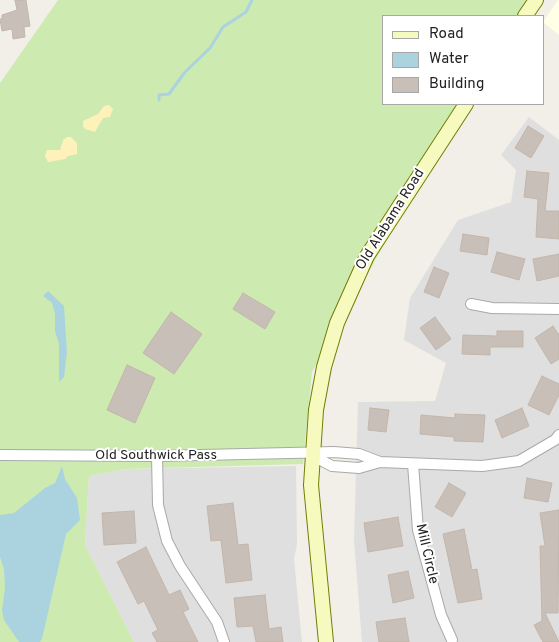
<!DOCTYPE html>
<style>
body{margin:0}
#map{position:relative;width:559px;height:642px;overflow:hidden;background:#f2efe9;font-family:Overpass,sans-serif}
canvas{display:block}
.legend{position:absolute;left:382px;top:15px;width:162px;height:90px;box-sizing:border-box;background:#fff;border:1px solid #a7a7a7;margin:0;padding:6px 9px;list-style:none;font-size:15px;color:#222}
.legend li{display:flex;align-items:center;gap:10px;height:25px}
.legend b{width:25px;border:1px solid #a7a7a7}
</style>
<div id="map">
<canvas width="559" height="642"></canvas>
<ul class="legend">
<li><b style="height:6px;background:#f7fabf"></b>Road</li>
<li><b style="height:14px;background:#aad3df"></b>Water</li>
<li><b style="height:14px;background:#c7bfb8"></b>Building</li>
</ul>
</div>
<script>
const g = document.querySelector('canvas').getContext('2d');
g.lineJoin = 'round';
function fillPath(path, color) { g.fillStyle = color; g.fill(path, 'evenodd'); }
const shape = rows => new Path2D(rows.map(r => 'M' + r).join(''));
function trace(path, color, width, dash) { g.strokeStyle = color; g.lineWidth = width; g.lineCap = dash ? 'butt' : 'round'; g.setLineDash(dash || []); g.stroke(path); }
function label(font, color, halo, rows, align = 'center') {
  g.font = font + ' Overpass,sans-serif'; g.lineWidth = 4; g.setLineDash([]); g.textBaseline = 'middle'; g.strokeStyle = halo; g.fillStyle = color; for (const [text, x, y, turn = 0] of rows) {
    g.save(); g.translate(x, y); g.rotate((+turn || 0) * Math.PI / 180); g.textAlign = isNaN(turn) ? turn : align; if (halo) g.strokeText(text, 0, 0); g.fillText(text, 0, 0); g.restore();
  }
}
const residential = shape([
 [529,117,559,140,559,642,362,642,354,541,358,402,435,401,446,363,404,340,410,298,458,220,511,202,516,170,501,155],
 [296,466,297,544,294,559,302,642,134,642,85,545,89,476,126,469]
]);
const education = shape([
 [558,0,559,0,559,35,543,22]
]);
const grass = shape([
 [58,0,535,0,527,16,383,16,383,104,472,104,390,234,312,372,303,464,126,469,89,476,85,545,134,642,0,642,0,83]
]);
const sand = shape([
 [109,105,113,109,110,117,103,118,95,132,85,129,83,126,83,121,98,114,104,106],
 [67,137,71,137,77,143,77,154,68,156,65,159,48,162,45,156,47,150,60,150,63,140]
]);
const water = shape([
 [48,291,64,306,67,352,64,377,59,382,59,344,55,331,55,314,52,303,43,296],
 [62,466,65,479,77,498,80,520,66,534,42,639,40,642,19,642,4,620,2,610,5,588,4,569,0,557,0,515,14,513,45,488,55,483]
]);
const stream = shape([
 [159,100,159,95,169,94,185,72,210,48,223,27,246,12,252,0]
]);
const building = shape([
 [15,0,26,0,30,26,24,27,25,37,13,39,12,29,2,31,0,19,2,19,2,15,17,10,15,0],
 [528,126,544,136,531,158,515,148,528,126],
 [527,171,549,173,545,211,559,211,559,239,536,237,538,199,524,197,527,171],
 [463,234,489,238,487,255,460,251,463,234],
 [497,252,525,259,519,280,491,272,497,252],
 [559,254,559,276,537,281,533,259,559,254],
 [434,267,449,273,439,298,424,292,434,267],
 [243,293,275,312,265,329,233,309,243,293],
 [171,312,202,334,174,374,143,353,171,312],
 [435,317,451,339,436,350,420,328,435,317],
 [553,326,559,335,559,359,551,364,535,338,553,326],
 [497,331,523,331,523,347,490,347,490,355,462,354,463,335,497,336,497,331],
 [127,365,155,378,135,423,107,410,127,365],
 [542,376,559,384,559,395,549,415,528,405,542,376],
 [370,408,389,410,386,432,368,430,370,408],
 [522,408,529,426,502,438,495,420,522,408],
 [455,414,485,415,483,442,454,441,454,437,420,434,421,415,455,418,455,414],
 [527,478,552,483,548,502,524,498,527,478],
 [449,483,466,493,452,517,435,507,449,483],
 [233,503,238,545,248,544,252,580,226,583,221,540,211,541,207,506,233,503],
 [559,510,558,613,545,613,559,642,543,642,534,625,542,621,540,546,545,546,540,513,559,510],
 [134,511,136,543,104,545,102,513,134,511],
 [398,517,403,546,368,552,364,523,398,517],
 [464,529,472,570,477,569,482,599,458,603,443,534,464,529],
 [146,547,169,595,180,590,189,609,183,612,198,642,157,642,152,633,158,630,144,601,138,604,117,562,146,547],
 [408,571,414,598,393,603,388,575,408,571],
 [265,595,269,629,281,627,283,642,256,642,253,626,237,627,234,598,265,595],
 [405,618,409,642,379,642,376,622,405,618]
]);
const street = shape([
 [471,304,492,308,559,309],
 [0,455,157,456,334,452,359,454,380,462,482,466,519,461,555,440,559,435],
 [311,455,332,466,359,468,380,462],
 [157,456,158,505,167,541,180,566,217,622,224,642],
 [413,464,418,530,441,615,452,640]
]);
const secondary = shape([
 [525,16,536,0],
 [326,642,311,485,316,410,324,367,337,323,367,256,466,104]
]);
const streetNames = [
 ["Old Alabama Road",391,220,-58],
 ["Old Southwick Pass",156,456],
 ["Mill Circle",426,554,77]
];
fillPath(residential, '#e0dfdf');
fillPath(education, '#ffffe5');
fillPath(grass, '#cdebb0');
fillPath(sand, '#fff1ba');
fillPath(water, '#aad3df');
trace(stream, '#aad3df', 3);
fillPath(building, '#c7bfb8');
trace(building, '#c4b6ab', 1);
trace(street, '#a9a9a9', 12);
trace(secondary, '#707d05', 16);
trace(street, '#fff', 10);
trace(secondary, '#f7fabf', 14);
label('14px', '#222', '#fff', streetNames);
</script>
